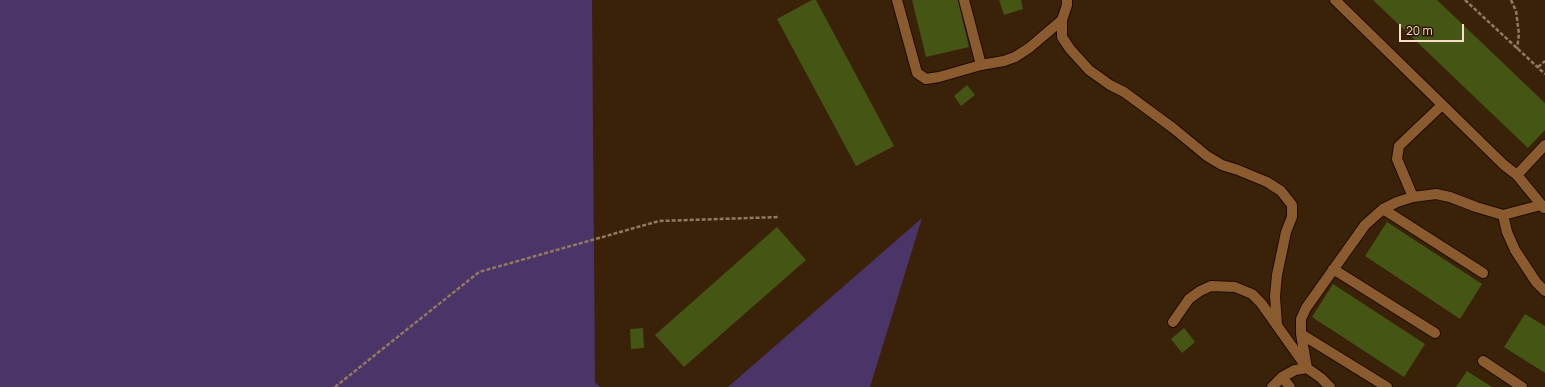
<!DOCTYPE html>
<style>
body{margin:0}
#map{position:relative;width:1545px;height:387px;overflow:hidden;background:#3a2209;font-family:Manrope,sans-serif}
canvas{display:block}
.scale{position:absolute;left:1399px;top:24px;width:65px;height:18px;box-sizing:border-box;border:2px solid #f8dcc5;border-top:0;padding-left:5px;font-size:12px;line-height:14px;white-space:nowrap;color:#f8dcc5;-webkit-text-stroke:3px #2f1801;paint-order:stroke}
</style>
<div id="map">
<canvas width="1545" height="387"></canvas>
<div class="scale">20 m</div>
</div>
<script>
const g = document.querySelector('canvas').getContext('2d');
g.lineJoin = 'round';
function fillPath(path, color) { g.fillStyle = color; g.fill(path, 'evenodd'); }
const shape = rows => new Path2D(rows.map(r => 'M' + r).join(''));
function trace(path, color, width, dash) { g.strokeStyle = color; g.lineWidth = width; g.lineCap = dash ? 'butt' : 'round'; g.setLineDash(dash || []); g.stroke(path); }
const green = shape([
 [0,0,592,0,595,382,600,387,0,387],
 [922,218,870,387,728,387]
]);
const building = shape([
 [812,0,816,0,894,146,856,166,777,19],
 [912,0,958,0,969,47,926,57],
 [999,0,1021,0,1023,9,1004,15],
 [1373,0,1437,0,1545,103,1545,130,1528,148],
 [967,85,975,95,961,106,954,96],
 [1387,222,1482,284,1460,319,1365,256],
 [777,227,806,260,684,367,655,335],
 [1333,284,1425,344,1404,377,1312,317],
 [1525,314,1545,326,1545,373,1504,347],
 [643,328,644,348,631,349,630,329],
 [1184,328,1195,342,1182,353,1171,339],
 [1467,371,1492,387,1456,387]
]);
const path = shape([
 [1465,0,1545,74],
 [1511,0,1516,11,1519,34,1517,49],
 [1538,67,1545,61],
 [335,387,479,272,659,221,779,217]
]);
const service = shape([
 [897,0,917,73,926,79,939,77,981,65],
 [964,0,981,65,1004,61,1015,57,1029,48,1062,20],
 [1335,0,1504,165,1517,175,1544,208],
 [1517,175,1545,145],
 [1413,197,1397,159,1399,146,1442,105],
 [1383,209,1483,273],
 [1503,215,1507,232,1515,250,1536,282,1545,291],
 [1333,269,1435,333],
 [1173,322,1189,299,1200,291,1211,286,1235,287,1252,294,1261,303,1305,365],
 [1301,334,1387,387],
 [1483,361,1522,387],
 [1307,368,1301,334,1301,319,1306,308,1365,225,1383,209,1397,202,1413,197,1436,194,1450,197,1476,207,1503,215,1541,205],
 [1282,377,1290,387],
 [1272,387,1282,377,1295,370,1307,368,1321,378,1330,387]
]);
const minor = shape([
 [1067,0,1067,5,1062,20,1062,37,1070,49,1089,70,1110,85,1124,92,1173,128,1207,156,1222,165,1238,170,1267,182,1281,191,1292,205,1292,217,1286,232,1277,275,1275,296,1277,325]
]);
fillPath(green, '#4b3468');
fillPath(building, '#455513');
trace(service, '#200a00', 12);
trace(minor, '#200a00', 12);
trace(path, '#937961', 2.5, [4, 2]);
trace(service, '#8a5b2e', 10);
trace(minor, '#8a5b2e', 10);
</script>
